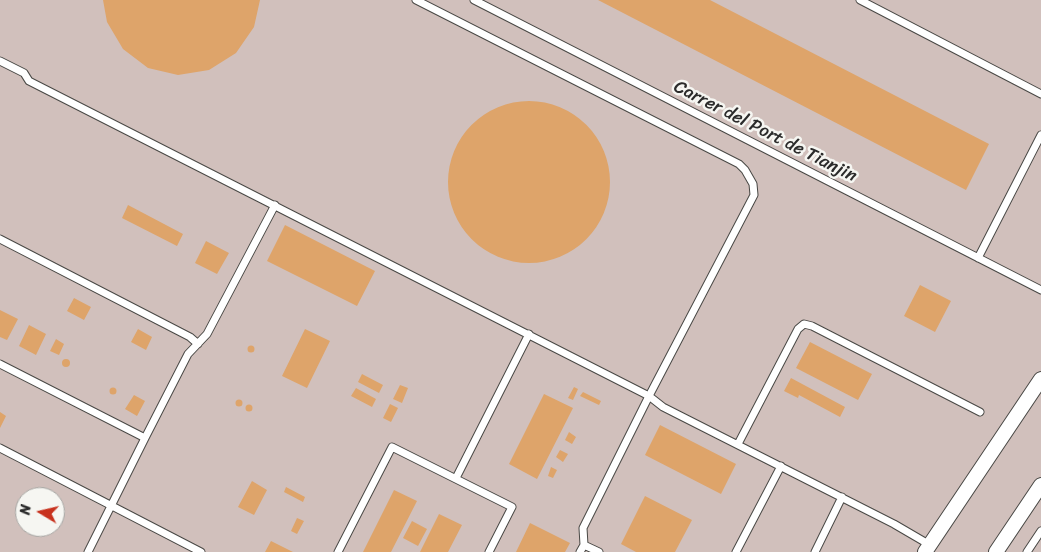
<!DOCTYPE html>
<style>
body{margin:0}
#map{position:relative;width:1041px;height:552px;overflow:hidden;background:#f0ecda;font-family:Sriracha,sans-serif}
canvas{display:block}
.north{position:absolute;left:15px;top:487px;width:50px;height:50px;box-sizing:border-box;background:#f6f6f2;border:1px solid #a5a5a2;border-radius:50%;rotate:279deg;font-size:14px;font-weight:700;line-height:20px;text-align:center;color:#2b2b2b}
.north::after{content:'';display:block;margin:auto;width:18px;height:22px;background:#c8321e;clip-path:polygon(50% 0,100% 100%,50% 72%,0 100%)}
</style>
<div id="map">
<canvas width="1041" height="552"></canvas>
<div class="north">N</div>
</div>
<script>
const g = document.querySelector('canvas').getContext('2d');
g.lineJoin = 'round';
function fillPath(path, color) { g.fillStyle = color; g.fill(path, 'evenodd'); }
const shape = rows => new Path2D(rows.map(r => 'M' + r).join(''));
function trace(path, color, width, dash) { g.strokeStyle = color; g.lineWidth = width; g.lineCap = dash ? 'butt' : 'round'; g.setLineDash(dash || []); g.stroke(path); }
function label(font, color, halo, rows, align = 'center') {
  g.font = font + ' Sriracha,sans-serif'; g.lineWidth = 5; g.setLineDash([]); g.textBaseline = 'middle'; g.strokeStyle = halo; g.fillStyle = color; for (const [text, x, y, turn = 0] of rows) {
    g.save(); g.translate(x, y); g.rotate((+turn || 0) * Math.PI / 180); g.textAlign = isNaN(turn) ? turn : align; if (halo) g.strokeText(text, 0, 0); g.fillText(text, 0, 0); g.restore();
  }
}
const industrial = shape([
 [0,0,1041,0,1041,552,0,552],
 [25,497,55,497,55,527,25,527]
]);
const building = shape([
 [103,0,260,0,254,27,236,53,209,70,178,75,148,68,123,49,107,22],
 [598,0,710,0,989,144,966,190],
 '448 182a81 81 0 1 1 162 0a81 81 0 1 1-162 0Z',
 [128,205,183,234,177,246,122,218],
 [285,225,375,271,357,306,267,261],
 [206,241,229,253,217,274,195,263],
 [920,285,951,301,935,332,904,316],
 [74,298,91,307,84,320,67,311],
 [0,310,18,319,7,340,0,337],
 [29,325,46,334,36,355,19,346],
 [138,329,152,337,146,350,131,342],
 [305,329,330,341,307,388,282,376],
 [56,339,64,344,59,355,50,351],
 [810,342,872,374,858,400,796,368],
 '247.5 349a3.5 3.5 0 1 1 7 0a3.5 3.5 0 1 1-7 0Z',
 '62 363a4 4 0 1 1 8 0a4 4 0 1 1-8 0Z',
 [362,374,383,385,379,393,358,382],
 [791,378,845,407,840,417,799,395,798,398,784,391],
 [400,385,408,388,402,403,393,399],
 [574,387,578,389,573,400,568,398],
 '109.5 391a3.5 3.5 0 1 1 7 0a3.5 3.5 0 1 1-7 0Z',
 [356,388,376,399,372,407,351,396],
 [583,392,601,401,599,405,580,396],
 [544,394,573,408,537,479,509,464],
 [134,395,145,401,137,416,125,409],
 '235.5 403a3.5 3.5 0 1 1 7 0a3.5 3.5 0 1 1-7 0Z',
 [390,404,398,408,391,422,383,418],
 '245.5 408a3.5 3.5 0 1 1 7 0a3.5 3.5 0 1 1-7 0Z',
 [0,412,6,416,0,428],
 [660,425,736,464,721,494,645,455],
 [569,432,576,437,572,444,565,440],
 [560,450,568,454,563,462,556,457],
 [551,467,557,470,553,478,548,476],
 [252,481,267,490,254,515,238,507],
 [286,487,305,497,303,502,284,492],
 [394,490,417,501,391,552,363,552],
 [645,496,692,520,675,552,636,552,621,544],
 [439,514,462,525,448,552,420,552],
 [297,518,304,521,297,534,291,531],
 [412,521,427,529,418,546,403,538],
 [530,523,570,543,565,552,516,552],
 [271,541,293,552,265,552]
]);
const service = shape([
 [416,0,739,164,745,170,753,184,754,195,649,396,663,407,894,524,930,545],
 [474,0,1041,290],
 [860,0,1041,94],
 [0,61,24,73,29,81,649,396,583,528,584,545,580,552],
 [0,239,190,337,198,344],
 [978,258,1041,135],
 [0,364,145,438,88,552],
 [145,438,188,354,207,334,275,205],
 [738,444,798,329,804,324,812,326,980,412],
 [0,448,201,552],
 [456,478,529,334],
 [584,545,599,552],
 [338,552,392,447,512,507,489,552],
 [736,552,781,466],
 [815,552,842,497],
 [1027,552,1041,531]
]);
const minor = shape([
 [925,552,1041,379],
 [996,552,1041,485]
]);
const streetNames = [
 ["Carrer del Port de Tianjin",765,132,27]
];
fillPath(industrial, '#d1c0bc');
fillPath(building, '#dea46a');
trace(service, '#494845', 9);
trace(minor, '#494845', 16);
trace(service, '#fff', 7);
trace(minor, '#fff', 14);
label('18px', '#2b2b2b', '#f6f6f2', streetNames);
</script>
